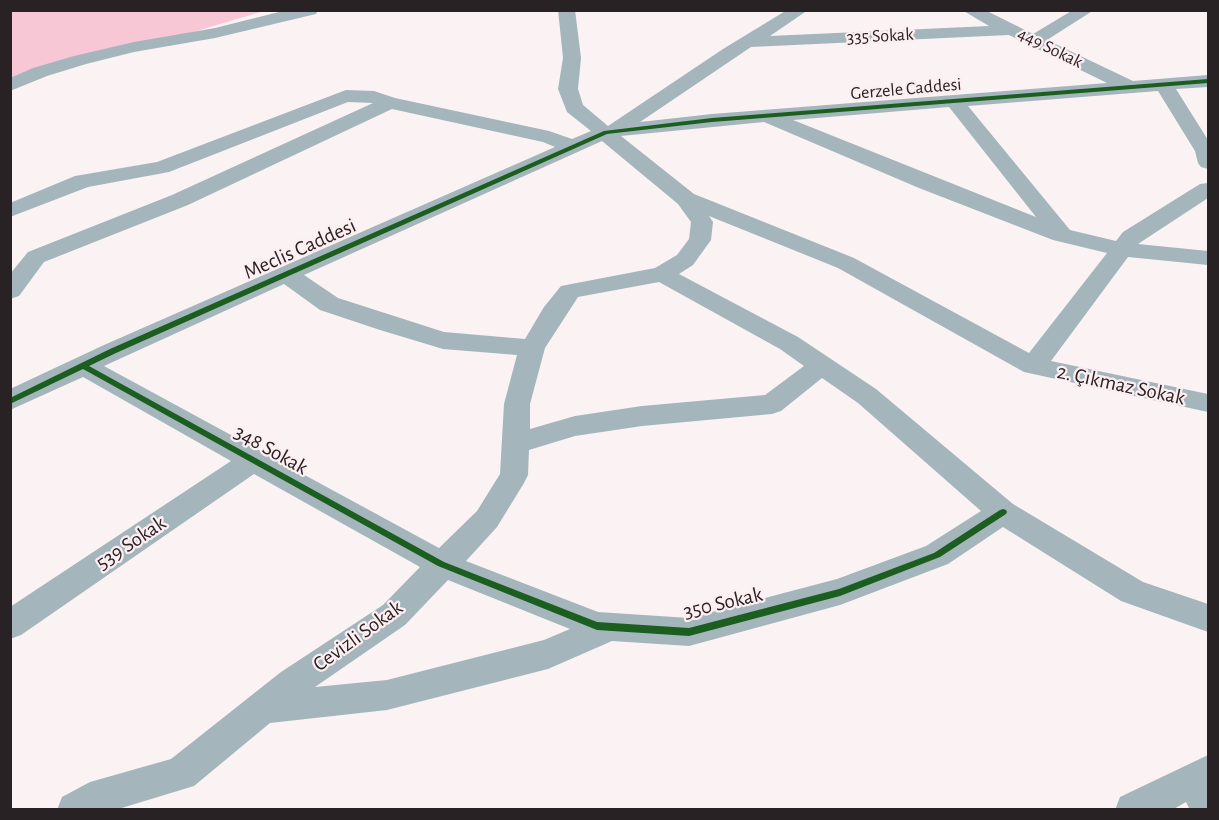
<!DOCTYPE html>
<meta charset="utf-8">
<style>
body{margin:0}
#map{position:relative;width:1219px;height:820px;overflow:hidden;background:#faf2f3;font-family:"Alegreya Sans",sans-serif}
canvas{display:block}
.frame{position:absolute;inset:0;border:12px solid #292224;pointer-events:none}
</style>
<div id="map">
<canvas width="1219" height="820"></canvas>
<div class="frame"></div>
</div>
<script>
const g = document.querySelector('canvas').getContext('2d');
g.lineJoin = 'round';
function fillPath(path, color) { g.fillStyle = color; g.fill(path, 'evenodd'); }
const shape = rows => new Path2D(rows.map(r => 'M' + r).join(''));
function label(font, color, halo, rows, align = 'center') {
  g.font = font + ' "Alegreya Sans",sans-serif'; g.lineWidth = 4.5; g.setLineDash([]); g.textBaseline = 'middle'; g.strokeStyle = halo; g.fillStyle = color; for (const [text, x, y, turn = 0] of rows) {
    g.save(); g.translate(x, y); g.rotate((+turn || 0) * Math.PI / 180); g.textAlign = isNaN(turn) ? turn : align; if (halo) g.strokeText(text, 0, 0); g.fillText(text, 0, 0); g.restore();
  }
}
const forest = shape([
 [11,11,264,11,11,86]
]);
const minor = shape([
 [287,10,318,10,316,14,215,38,134,52,86,64,47,76,10,91,10,78,33,68,74,56,134,42,215,28,287,10],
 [558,10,575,10,581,58,578,89,583,105,608,126,723,49,787,10,808,10,770,36,989,26,962,10,985,10,1033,34,1073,10,1094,10,1047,40,1133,81,1208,75,1208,87,1176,89,1208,140,1208,169,1201,167,1198,163,1195,151,1158,91,968,106,1070,230,1116,241,1123,232,1200,184,1208,183,1208,198,1138,244,1208,251,1208,265,1128,257,1051,361,1208,394,1208,412,1024,372,838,268,709,216,713,222,711,240,693,265,679,274,798,337,876,389,1013,504,1143,582,1208,604,1208,632,1121,601,1003,527,948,564,840,605,689,646,612,641,548,669,387,710,270,723,194,786,115,810,57,810,62,797,90,782,171,759,281,672,383,605,420,567,254,474,21,635,10,639,10,607,231,461,83,377,10,410,10,389,104,345,555,147,543,142,392,109,188,205,44,262,19,296,10,299,10,274,28,252,172,195,373,103,348,102,169,172,88,187,10,217,10,203,75,176,157,162,346,90,374,91,395,98,549,131,572,139,591,131,567,112,558,89,563,58,558,10],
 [1009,35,1107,83,712,114,640,122,751,47,1009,35],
 [949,107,1036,217,793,120,949,107],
 [764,122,919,188,1053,240,1107,253,1029,353,854,258,694,194,621,136,764,122],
 [602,141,678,204,691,222,689,239,677,255,655,268,561,286,544,307,525,339,444,332,338,298,304,275,602,141],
 [659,282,780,349,804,366,765,395,642,406,575,416,530,429,530,404,545,348,578,297,659,282],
 [284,284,320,310,380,330,443,349,517,355,504,404,500,474,477,511,439,548,104,366,284,284],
 [822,378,858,403,981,511,926,546,837,579,689,618,598,612,466,561,497,527,524,483,528,475,529,450,575,436,642,426,772,414,781,411,822,378],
 [448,580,570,629,544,640,387,680,315,687,405,625,448,580],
 [1208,755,1208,810,1190,810,1186,802,1172,810,1115,810,1120,797,1208,755]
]);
const cycleway = shape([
 [1208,79,1208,83,712,122,607,134,116,353,89,366,444,562,597,622,689,628,839,589,934,553,1000,510,1003,509,1006,510,1007,512,1006,514,940,557,840,596,689,636,597,630,438,566,83,369,10,404,10,398,110,349,604,131,712,118,1208,79]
]);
const farStreetnames = [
 ["335 Sokak",880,36,-3],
 ["449 Sokak",1050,48,26],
 ["Gerzele Caddesi",906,89,-5]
];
const streetNames = [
 ["Meclis Caddesi",300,249,-24],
 ["2. Çıkmaz Sokak",1121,385,12],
 ["348 Sokak",271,450,29],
 ["539 Sokak",131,543,-34],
 ["350 Sokak",723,603,-13],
 ["Cevizli Sokak",358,636,-36]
];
fillPath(forest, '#f8c7d6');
fillPath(minor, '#a4b6bc');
fillPath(cycleway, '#1b5e20');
label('18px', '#292224', '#fdeef2', farStreetnames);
label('21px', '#292224', '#fdeef2', streetNames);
</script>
